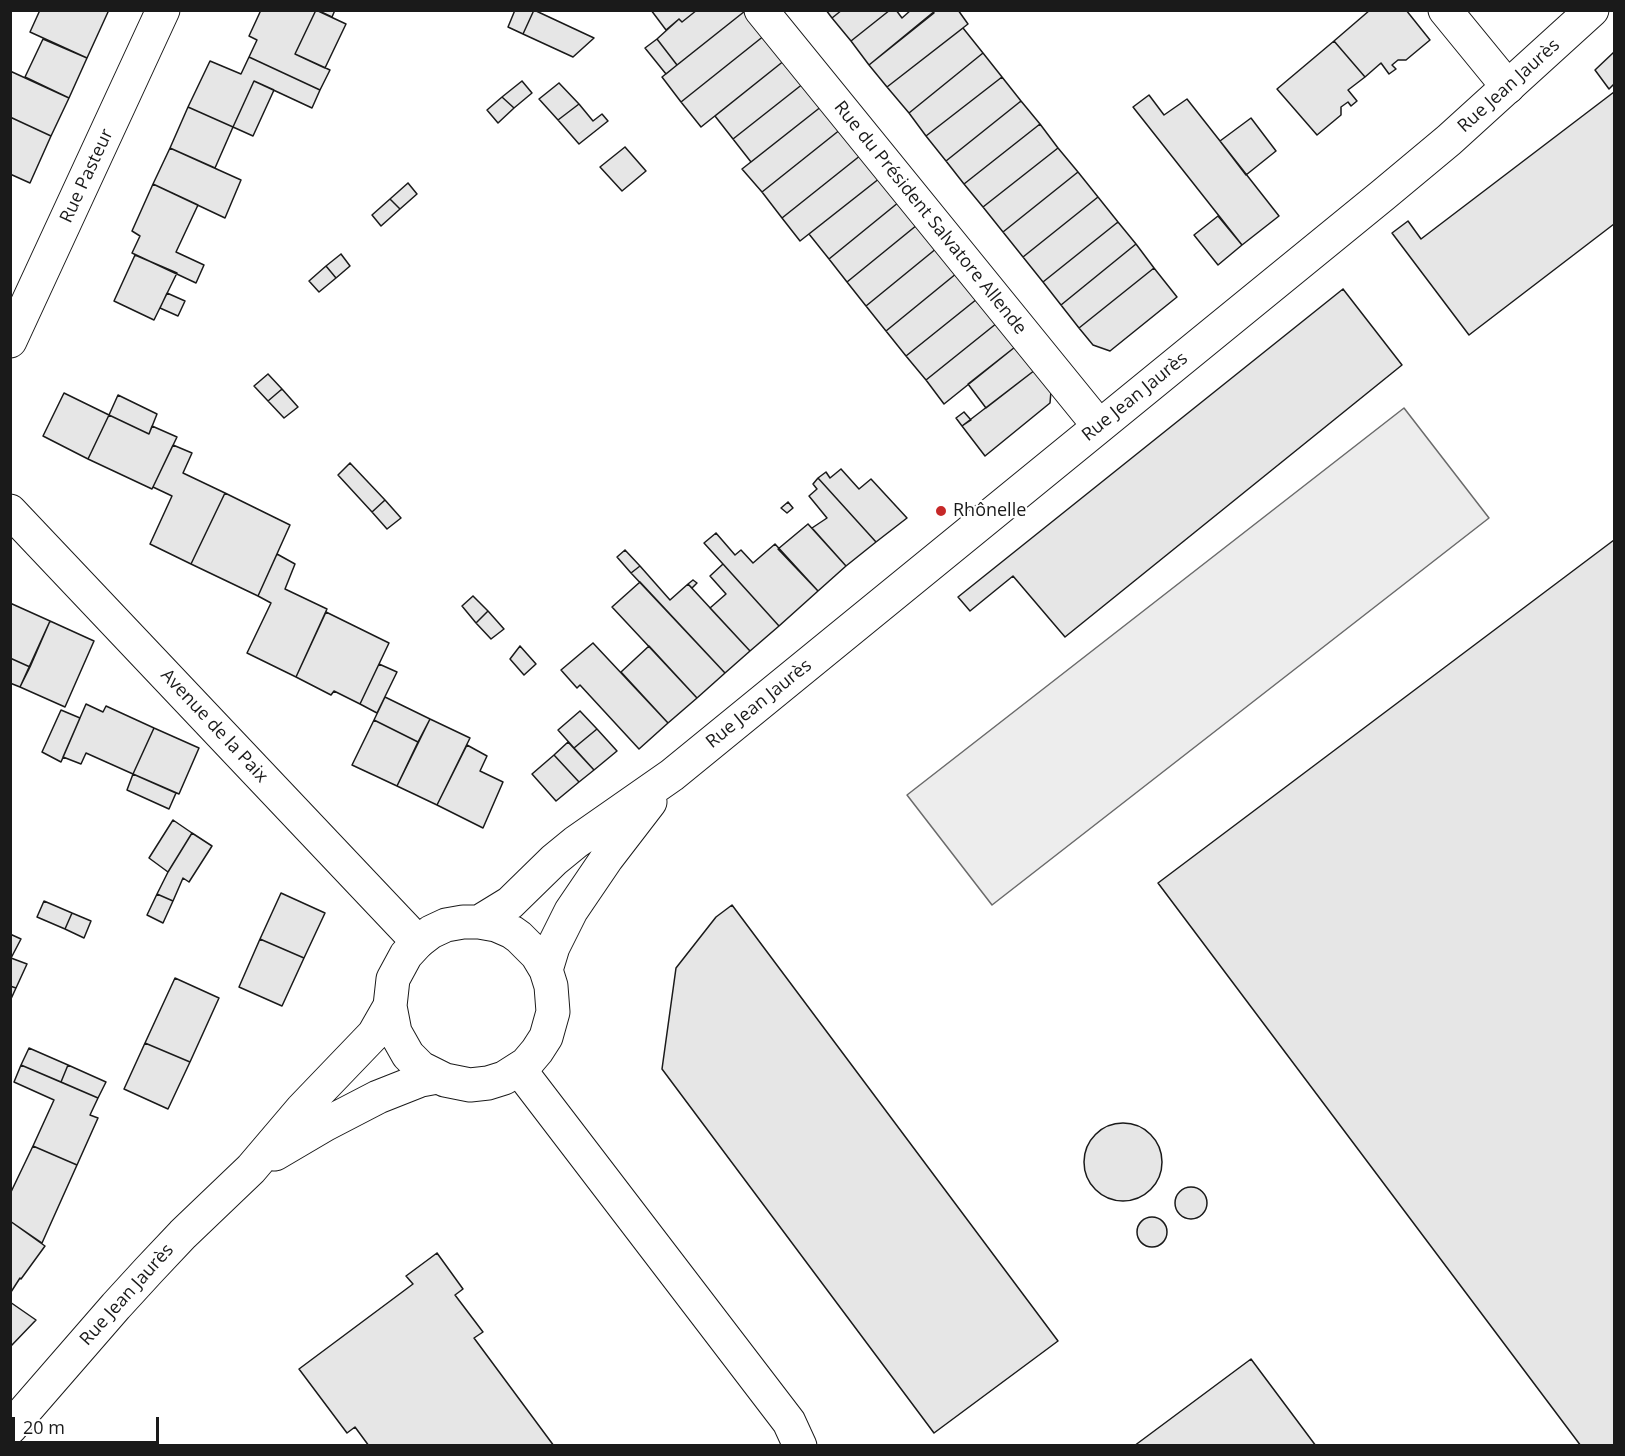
<!DOCTYPE html>
<meta charset="utf-8">
<style>
body{margin:0}
#map{position:relative;width:1625px;height:1456px;overflow:hidden;background:#fff;font-family:"Open Sans",sans-serif}
canvas{display:block}
.frame{position:absolute;inset:0;border:12px solid #1a1a1a;pointer-events:none}
.scale{position:absolute;left:12px;top:1417px;width:147px;height:27px;box-sizing:border-box;border:3px solid #1a1a1a;border-top:0;padding-left:8px;font-size:18px;line-height:21px;white-space:nowrap;color:#1a1a1a;-webkit-text-stroke:4px #fff;paint-order:stroke}
</style>
<div id="map">
<canvas width="1625" height="1456"></canvas>
<div class="frame"></div>
<div class="scale">20 m</div>
</div>
<script>
const g = document.querySelector('canvas').getContext('2d');
g.lineJoin = 'round';
function fillPath(path, color) { g.fillStyle = color; g.fill(path, 'evenodd'); }
const shape = rows => new Path2D(rows.map(r => 'M' + r).join(''));
function trace(path, color, width, dash) { g.strokeStyle = color; g.lineWidth = width; g.lineCap = dash ? 'butt' : 'round'; g.setLineDash(dash || []); g.stroke(path); }
function label(font, color, halo, rows, align = 'center') {
  g.font = font + ' "Open Sans",sans-serif'; g.lineWidth = 4.5; g.setLineDash([]); g.textBaseline = 'middle'; g.strokeStyle = halo; g.fillStyle = color; for (const [text, x, y, turn = 0] of rows) {
    g.save(); g.translate(x, y); g.rotate((+turn || 0) * Math.PI / 180); g.textAlign = isNaN(turn) ? turn : align; if (halo) g.strokeText(text, 0, 0); g.fillText(text, 0, 0); g.restore();
  }
}
const parking = shape([
 [1404,408,1489,518,992,905,907,795,1404,408]
]);
const building = shape([
 [40,10,106,10,108,12,87,58,30,32,40,10],
 [261,10,316,10,295,54,330,70,320,90,249,57,257,40,249,36,261,10],
 [316,10,346,24,325,68,295,54,316,10],
 [317,10,335,10,332,17,317,10],
 [515,10,534,10,523,34,508,27,515,10],
 [534,10,594,38,573,57,523,34,534,10],
 [651,10,697,10,682,22,679,19,666,30,651,10],
 [697,10,745,11,677,65,657,39,679,19,682,22,697,10],
 [826,10,842,10,832,18,826,10],
 [842,10,890,10,851,41,832,18,842,10],
 [890,10,896,10,902,18,911,10,932,10,934,13,869,65,851,41,890,10],
 [936,10,958,10,968,24,887,87,869,65,936,10],
 [1370,10,1406,10,1430,40,1406,60,1398,60,1392,65,1396,69,1389,74,1381,63,1365,77,1334,41,1370,10],
 [745,11,765,35,681,102,662,77,745,11],
 [963,28,983,53,909,113,887,87,963,28],
 [765,35,785,60,701,127,681,102,765,35],
 [43,39,87,58,69,98,25,77,43,39],
 [657,39,677,65,666,74,645,48,657,39],
 [1334,41,1365,77,1348,90,1357,101,1351,106,1348,102,1341,107,1341,115,1317,135,1277,89,1334,41],
 [1614,52,1614,84,1609,89,1595,70,1614,52],
 [983,53,1002,77,926,136,909,113,983,53],
 [249,57,320,90,312,108,254,81,233,127,188,107,210,61,241,74,249,57],
 [785,60,804,83,733,139,715,116,785,60],
 [10,71,69,98,51,136,10,117,10,71],
 [1002,77,1021,101,946,161,926,136,1002,77],
 [254,81,274,90,253,136,233,127,254,81],
 [522,81,532,93,514,108,502,97,522,81],
 [559,83,579,104,558,120,539,99,559,83],
 [804,83,822,106,751,162,733,139,804,83],
 [1614,92,1614,224,1469,335,1392,233,1408,221,1421,239,1614,92],
 [1149,95,1164,115,1187,99,1279,216,1242,245,1133,107,1149,95],
 [502,97,514,108,498,123,487,110,502,97],
 [1021,101,1040,124,964,184,946,161,1021,101],
 [579,104,593,121,602,114,608,121,579,144,558,120,579,104],
 [822,106,841,129,762,192,742,169,822,106],
 [188,107,233,127,215,168,170,148,188,107],
 [10,117,51,136,30,183,10,174,10,117],
 [1251,118,1276,151,1246,175,1220,141,1251,118],
 [1040,124,1058,148,983,207,964,184,1040,124],
 [841,129,861,155,782,218,762,192,841,129],
 [625,147,646,171,622,191,600,167,625,147],
 [170,148,241,180,225,218,153,184,170,148],
 [1058,148,1078,172,1003,232,983,207,1058,148],
 [861,155,880,178,800,241,782,218,861,155],
 [1078,172,1098,197,1023,257,1003,232,1078,172],
 [880,178,899,202,829,259,809,234,880,178],
 [408,183,417,194,400,209,390,199,408,183],
 [153,184,198,205,176,252,204,265,196,283,132,253,140,236,132,231,153,184],
 [1098,197,1118,222,1043,282,1023,257,1098,197],
 [390,199,400,209,381,226,372,215,390,199],
 [899,202,917,225,847,282,829,259,899,202],
 [1218,216,1242,245,1218,265,1194,235,1218,216],
 [1118,222,1136,244,1061,305,1043,282,1118,222],
 [917,225,937,248,866,306,847,282,917,225],
 [1136,244,1154,268,1079,328,1061,305,1136,244],
 [937,248,957,273,886,331,866,306,937,248],
 [341,254,350,266,336,278,326,266,341,254],
 [135,255,177,273,154,320,114,301,135,255],
 [326,266,336,278,319,292,309,281,326,266],
 [1154,268,1177,297,1110,351,1093,345,1079,328,1154,268],
 [957,273,977,299,906,356,886,331,957,273],
 [1343,289,1402,365,1065,637,1013,576,970,611,958,597,1343,289],
 [167,293,185,301,178,316,160,308,167,293],
 [977,299,997,323,926,380,906,356,977,299],
 [997,323,1015,347,944,404,926,380,997,323],
 [1015,347,1035,370,986,408,968,384,1015,347],
 [1035,370,1051,391,1050,403,985,456,962,426,1035,370],
 [268,374,282,389,268,401,254,386,268,374],
 [282,389,298,407,284,418,268,401,282,389],
 [64,393,109,415,88,459,43,436,64,393],
 [118,395,157,414,149,434,109,415,118,395],
 [964,412,971,420,962,426,956,418,964,412],
 [109,415,149,434,152,426,177,437,152,489,88,459,109,415],
 [173,445,192,453,183,473,225,493,191,564,150,544,172,496,153,487,173,445],
 [350,463,385,500,372,512,338,475,350,463],
 [841,469,859,489,871,479,907,518,876,542,818,478,826,472,830,478,841,469],
 [818,478,876,542,846,566,812,528,827,518,809,496,817,489,813,484,818,478],
 [225,493,290,525,258,596,191,564,225,493],
 [385,500,401,518,387,529,372,512,385,500],
 [788,502,793,508,787,513,781,508,788,502],
 [808,524,846,566,818,591,778,549,808,524],
 [716,533,735,555,741,550,753,563,775,544,818,591,779,626,704,543,716,533],
 [1614,540,1614,1446,1581,1446,1158,883,1614,540],
 [625,550,640,566,631,573,617,557,625,550],
 [277,554,295,564,285,589,327,609,296,677,247,653,271,603,258,596,277,554],
 [723,564,779,626,750,651,710,608,726,594,710,576,723,564],
 [640,566,670,600,688,584,750,651,725,673,631,573,640,566],
 [693,580,697,583,692,588,688,584,693,580],
 [640,582,725,673,697,698,612,607,640,582],
 [473,596,488,611,476,623,462,606,473,596],
 [10,603,50,621,30,667,10,658,10,603],
 [488,611,504,629,491,639,476,623,488,611],
 [326,612,389,643,360,704,334,691,331,695,296,677,326,612],
 [50,621,94,641,65,707,20,687,50,621],
 [593,643,668,723,639,749,580,685,577,688,561,670,593,643],
 [520,646,536,664,524,675,510,659,520,646],
 [649,646,697,698,668,723,621,672,649,646],
 [10,658,30,667,20,687,10,683,10,658],
 [379,664,397,672,377,713,360,704,379,664],
 [385,697,430,719,418,742,374,720,385,697],
 [86,704,103,712,106,706,154,728,133,774,86,753,81,764,63,757,86,704],
 [61,710,80,718,61,762,42,752,61,710],
 [580,711,597,729,574,748,558,730,580,711],
 [430,719,470,738,437,805,397,786,430,719],
 [374,720,418,742,397,786,352,765,374,720],
 [154,728,199,748,179,794,133,774,154,728],
 [597,729,617,751,594,770,574,748,597,729],
 [568,742,594,770,579,782,554,755,568,742],
 [467,745,487,756,480,771,503,782,483,828,437,805,467,745],
 [554,755,579,782,556,801,532,774,554,755],
 [133,774,176,793,169,809,127,790,133,774],
 [173,820,192,833,168,872,149,858,173,820],
 [192,833,212,846,189,882,183,878,173,901,157,894,168,872,192,833],
 [281,893,325,913,304,958,260,939,281,893],
 [157,894,173,901,163,923,147,915,157,894],
 [44,901,72,913,65,929,37,917,44,901],
 [732,905,1058,1341,934,1433,662,1069,676,968,716,917,732,905],
 [72,913,91,921,84,938,65,929,72,913],
 [10,934,21,939,10,960,10,934],
 [260,939,304,958,282,1006,239,987,260,939],
 [11,958,27,964,16,988,10,986,11,958],
 [175,978,219,998,190,1062,145,1043,175,978],
 [10,986,16,988,10,1001,10,986],
 [145,1043,190,1062,168,1109,124,1089,145,1043],
 [29,1048,68,1065,61,1082,21,1065,29,1048],
 [21,1065,98,1098,90,1115,98,1118,77,1165,33,1146,54,1100,14,1082,21,1065],
 [68,1065,106,1082,98,1098,61,1082,68,1065],
 '1084 1162a39 39 0 1 1 78 0a39 39 0 1 1-78 0Z',
 [33,1146,77,1165,42,1243,10,1221,10,1194,33,1146],
 '1175 1203a16 16 0 1 1 32 0a16 16 0 1 1-32 0Z',
 '1137 1232a15 15 0 1 1 30 0a15 15 0 1 1-30 0Z',
 [10,1221,45,1246,21,1279,20,1278,11,1292,10,1221],
 [437,1253,463,1289,455,1295,483,1332,474,1338,554,1446,369,1446,355,1427,347,1433,299,1369,413,1284,406,1276,437,1253],
 [10,1302,36,1320,11,1346,10,1346,10,1302],
 [1251,1359,1316,1446,1134,1446,1251,1359]
]);
const minor = shape([
 [761,10,1099,426],
 [1445,10,1508,87],
 [10,341,163,10],
 [10,511,418,942],
 [519,1069,789,1422,800,1446]
]);
const major = shape([
 [479,922,496,925,512,932,519,937,537,955,546,970,551,986,553,1012,546,1037,537,1051,526,1064,504,1078,488,1083,470,1085,445,1080,421,1068,408,1055,395,1032,390,1006,393,979,406,955,418,942,431,932,446,925,463,922,479,922,510,903,554,860,576,842,672,775,1383,195,1449,140,1592,10],
 [546,970,553,947,571,911,607,858,650,802],
 [275,1154,326,1124,378,1097,421,1080,437,1077],
 [10,1428,116,1306,149,1270,183,1234,251,1169,302,1109,374,1034,390,1006]
]);
const markers = [
 [941,511,6,"#c62828"]
];
const streetNames = [
 ["Rue Jean Jaurès",1509,86,-42],
 ["Rue Pasteur",87,176,-65],
 ["Rue du Président Salvatore Allende",930,218,51],
 ["Rue Jean Jaurès",1135,397,-39],
 ["Rue Jean Jaurès",759,704,-39],
 ["Avenue de la Paix",214,726,47],
 ["Rue Jean Jaurès",127,1295,-48]
];
const poiNames = [
 ["Rhônelle",953,511]
];
fillPath(parking, '#ededed');
trace(parking, '#6a6a6a', 1.5);
fillPath(building, '#e6e6e6');
trace(building, '#1a1a1a', 1.5);
trace(minor, '#1a1a1a', 35);
trace(major, '#1a1a1a', 35);
trace(minor, '#fff', 33);
trace(major, '#fff', 33);
for (const [x, y, r, color] of markers) { const dot = new Path2D(); dot.arc(x, y, r, 0, 2 * Math.PI); g.fillStyle = color; g.fill(dot); trace(dot, '#fff', 2); }
label('18px', '#1a1a1a', '#fff', streetNames);
label('18px', '#1a1a1a', '#fff', poiNames, 'left');
</script>
